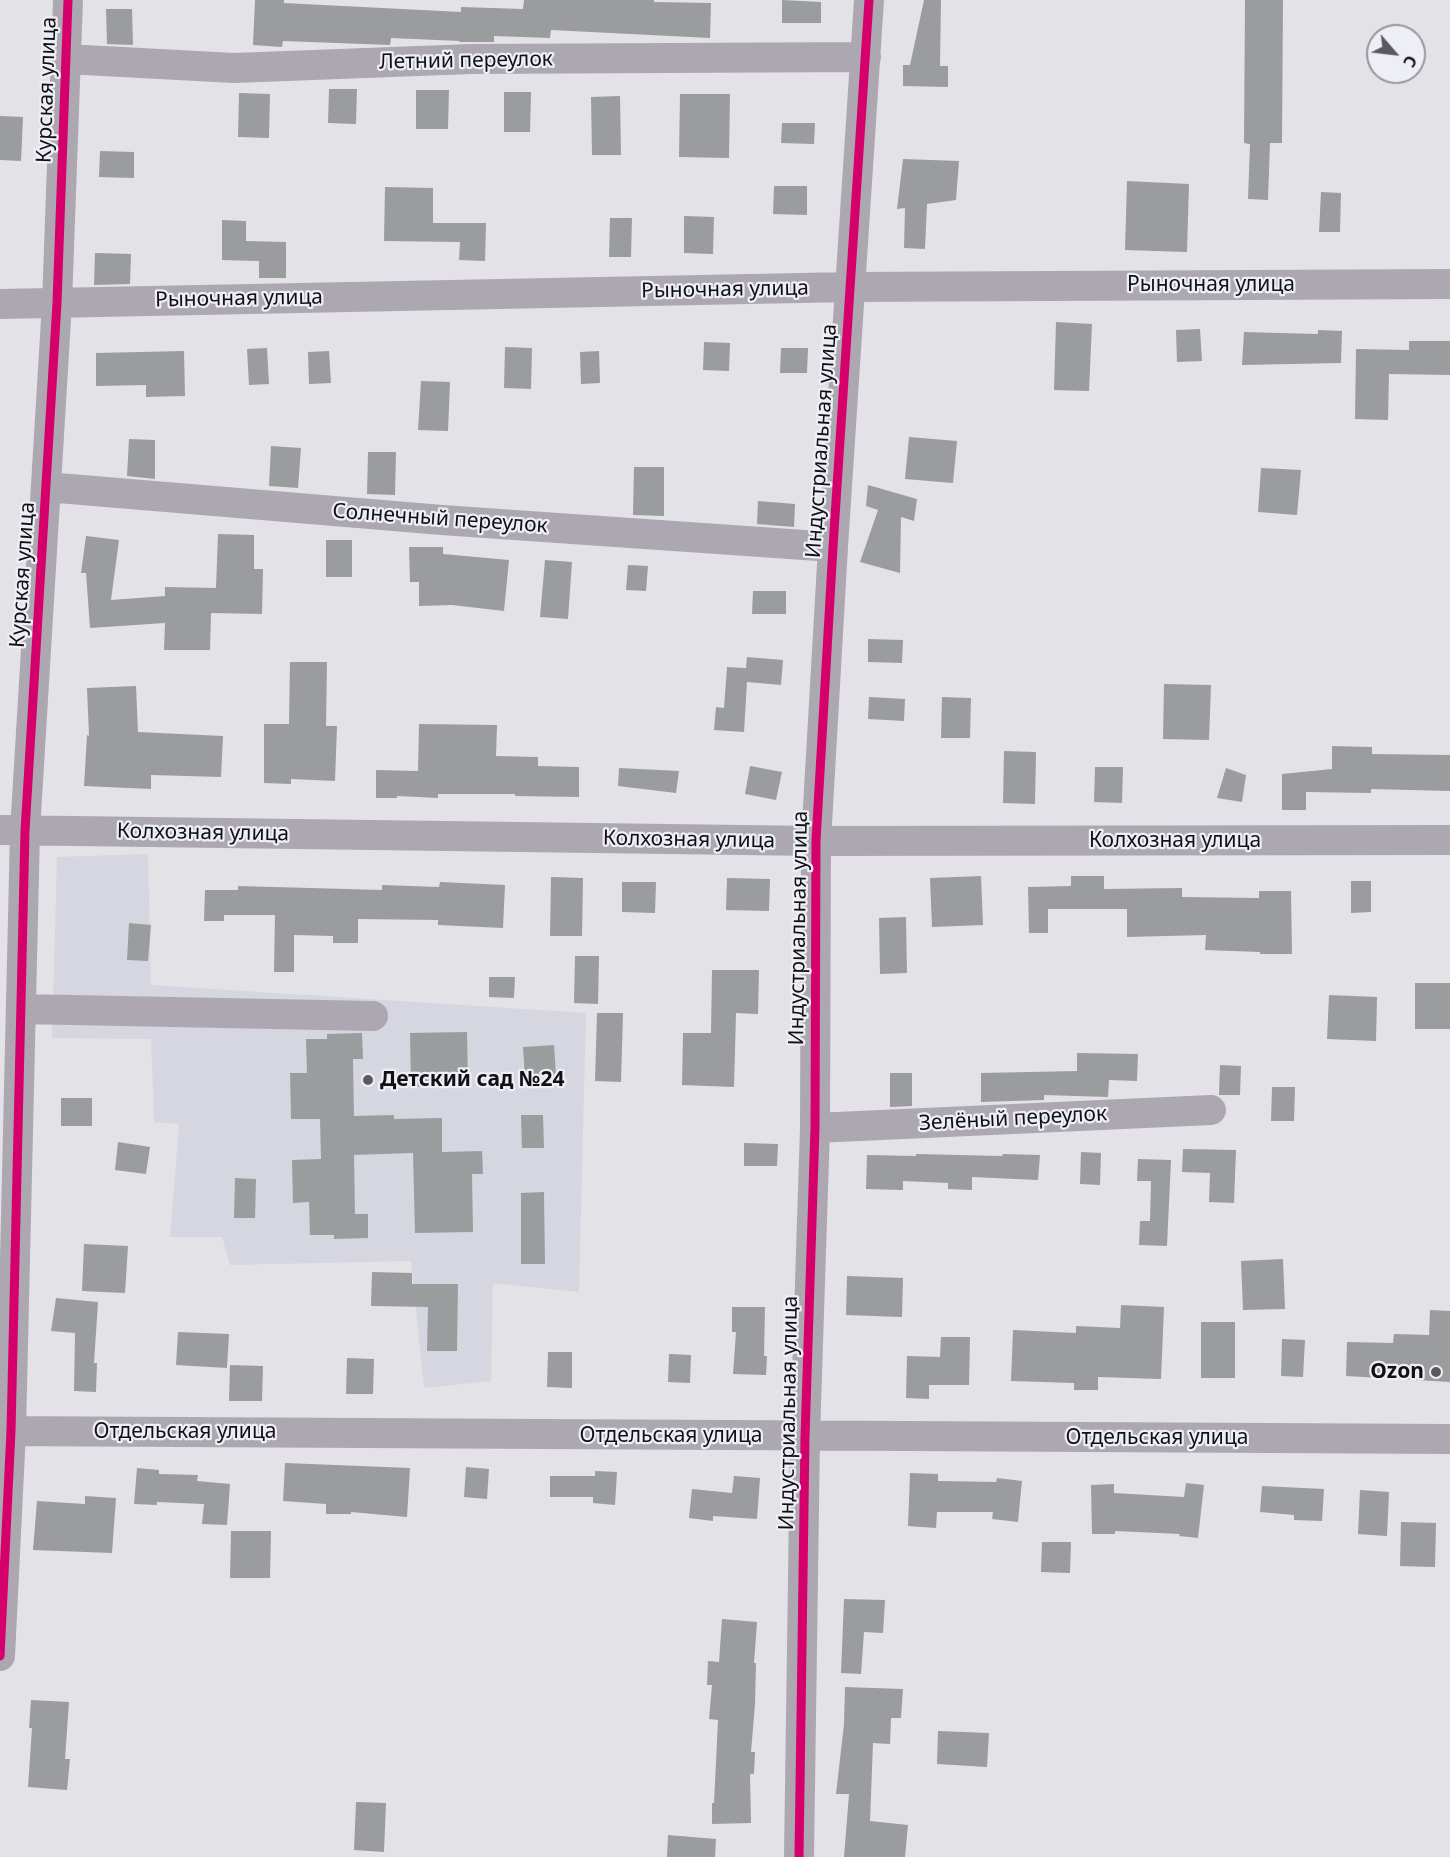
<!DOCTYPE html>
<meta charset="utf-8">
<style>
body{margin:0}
#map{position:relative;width:1450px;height:1857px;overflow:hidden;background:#e3e3e7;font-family:"Noto Sans",sans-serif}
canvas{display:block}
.north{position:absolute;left:1366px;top:24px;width:60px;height:60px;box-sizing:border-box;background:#eeeff6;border:2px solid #96969c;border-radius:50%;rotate:118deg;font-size:16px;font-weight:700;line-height:24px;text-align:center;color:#111114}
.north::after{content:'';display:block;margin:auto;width:21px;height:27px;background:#5a5a5e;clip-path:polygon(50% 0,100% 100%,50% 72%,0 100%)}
</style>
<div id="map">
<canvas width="1450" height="1857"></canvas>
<div class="north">С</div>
</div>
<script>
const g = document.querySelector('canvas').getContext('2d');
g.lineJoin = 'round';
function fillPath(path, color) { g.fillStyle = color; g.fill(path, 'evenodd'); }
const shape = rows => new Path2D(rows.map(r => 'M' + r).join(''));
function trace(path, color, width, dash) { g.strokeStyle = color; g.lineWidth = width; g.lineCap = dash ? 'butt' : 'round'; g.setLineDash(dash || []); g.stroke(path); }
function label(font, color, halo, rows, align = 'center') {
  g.font = font + ' "Noto Sans",sans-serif'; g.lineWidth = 4.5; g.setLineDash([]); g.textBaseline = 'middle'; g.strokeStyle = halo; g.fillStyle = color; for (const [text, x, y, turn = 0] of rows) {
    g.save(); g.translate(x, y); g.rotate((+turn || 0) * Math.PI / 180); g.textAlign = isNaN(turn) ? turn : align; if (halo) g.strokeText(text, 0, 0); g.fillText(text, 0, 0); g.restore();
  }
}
const built = shape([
 [148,854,151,985,586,1013,579,1292,493,1283,491,1381,424,1388,411,1261,230,1265,222,1237,170,1237,179,1124,154,1122,151,1039,52,1038,57,857]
]);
const building = shape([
 [255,0,284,0,284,3,461,12,461,7,523,9,524,0,654,0,654,2,711,3,710,38,551,30,550,38,494,36,494,42,459,42,460,41,391,38,390,45,283,41,282,47,253,45],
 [782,0,821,2,821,23,782,23],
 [924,0,941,0,940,66,948,66,948,87,903,86,903,65,910,65],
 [1245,0,1283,0,1282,143,1270,143,1268,200,1248,199,1250,144,1244,143],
 [106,9,132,9,133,45,107,44],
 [329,89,357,89,356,124,328,123],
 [416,90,449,90,448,129,416,129],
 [504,92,531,92,530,132,504,132],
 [239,93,270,94,269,138,238,137],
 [680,94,730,94,729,158,679,157],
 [620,96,621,155,592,155,591,97],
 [0,116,23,117,21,161,0,160],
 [782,123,815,123,814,144,781,143],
 [100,151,134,152,134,178,99,177],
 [903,159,959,161,956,200,927,204,925,249,904,248,905,208,897,209],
 [1127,181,1189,184,1187,252,1125,250],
 [774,186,807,186,807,215,773,214],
 [385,187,433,188,433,223,486,223,485,261,459,260,460,242,384,241],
 [1321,192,1341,193,1340,232,1319,232],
 [684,216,714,217,713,254,684,253],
 [610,218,632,218,631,257,609,257],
 [222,220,246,221,246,241,286,242,286,278,259,278,259,261,222,260],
 [95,253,131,254,130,284,94,285],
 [1056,322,1092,324,1089,391,1054,390],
 [1200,329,1202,361,1177,362,1176,330],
 [1318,330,1342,331,1341,363,1242,365,1244,332,1318,334],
 [1409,341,1450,341,1450,375,1389,374,1388,420,1355,419,1356,349,1409,350],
 [704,342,730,343,729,371,703,370],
 [505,347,532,348,531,389,504,388],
 [267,348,269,384,249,385,247,349],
 [781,348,808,348,807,373,780,373],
 [184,351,185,396,146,397,146,385,96,386,96,353],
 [329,351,331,383,309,384,308,352],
 [599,351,600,383,581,384,580,352],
 [421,381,450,382,448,431,418,430],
 [909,437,957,441,953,483,905,479],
 [129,439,155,440,155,479,127,476],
 [271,446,301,448,298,488,269,486],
 [368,452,396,452,395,495,367,494],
 [634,467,664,467,664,516,633,515],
 [1261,468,1301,470,1297,515,1258,512],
 [868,485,917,499,914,521,901,517,900,573,860,562,878,510,866,506],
 [758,501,795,504,794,527,757,524],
 [218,534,254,535,254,569,263,569,262,614,211,613,210,650,164,650,165,623,90,628,86,573,81,573,86,536,119,540,111,600,165,596,165,587,216,588],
 [326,540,352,540,352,577,326,577],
 [409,547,443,547,443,554,509,560,504,611,452,605,419,606,419,582,410,582],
 [545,560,572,562,568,619,540,617],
 [628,565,648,566,646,591,626,590],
 [753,591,786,591,786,614,752,614],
 [868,639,903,640,902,663,868,662],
 [747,657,783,660,781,685,747,682,744,732,714,730,716,707,724,708,727,667,746,668],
 [290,662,327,662,326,726,337,726,335,781,291,779,291,784,264,783,264,724,289,724],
 [1164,684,1211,685,1209,740,1163,739],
 [136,686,138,732,223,736,221,777,151,775,151,789,84,786,87,735,89,736,87,688],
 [869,697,905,699,904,721,868,719],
 [942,697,971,698,970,738,941,738],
 [419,724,497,725,496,756,538,757,538,766,579,767,579,797,515,796,515,794,438,794,438,798,397,796,397,798,376,798,376,770,418,771],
 [1332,746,1372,747,1372,754,1450,755,1450,791,1371,789,1371,793,1306,792,1306,810,1282,810,1282,774,1332,769],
 [1004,751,1036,752,1035,804,1003,803],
 [750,766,782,772,776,800,745,794],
 [1095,767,1123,767,1122,803,1094,802],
 [619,768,679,771,676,793,618,786],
 [1226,768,1246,775,1242,802,1217,798],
 [981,876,983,925,932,927,930,878],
 [1071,876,1104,876,1104,889,1182,888,1182,897,1259,898,1259,891,1291,891,1292,954,1260,954,1260,952,1205,950,1206,935,1127,937,1127,909,1048,909,1048,933,1029,933,1028,887,1071,886],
 [551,877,583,878,582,936,550,936],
 [727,878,770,879,769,911,726,910],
 [1351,881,1371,881,1371,912,1351,913],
 [440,882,505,885,503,928,438,925,438,920,358,919,358,943,333,943,333,936,294,935,294,972,274,972,275,915,224,915,224,921,204,921,205,890,238,890,238,886,382,890,382,885,439,887],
 [622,882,656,882,655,913,622,912],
 [906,917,907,973,880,974,879,918],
 [129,923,151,925,148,961,127,960],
 [575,956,599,956,598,1004,574,1003],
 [712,970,759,970,758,1014,736,1013,734,1087,682,1085,683,1033,711,1033],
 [489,977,515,977,514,998,489,997],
 [1415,983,1450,983,1450,1029,1415,1029],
 [1329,995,1377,997,1376,1041,1327,1039],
 [597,1013,623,1013,621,1082,595,1081],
 [467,1032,468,1083,411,1087,410,1033],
 [362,1033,363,1059,353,1059,354,1116,394,1115,394,1119,442,1118,442,1152,482,1151,483,1174,472,1174,473,1232,415,1233,413,1153,354,1155,355,1214,368,1214,368,1238,334,1239,334,1235,310,1235,309,1202,293,1203,292,1160,321,1159,320,1119,291,1119,290,1073,307,1073,306,1039,327,1039,327,1034],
 [554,1045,556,1076,525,1078,523,1047],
 [1077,1053,1138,1054,1137,1081,1109,1080,1108,1097,1044,1095,1044,1100,981,1102,981,1073,1077,1071],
 [1220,1065,1241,1066,1240,1095,1219,1095],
 [890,1073,912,1073,912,1106,890,1107],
 [1272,1087,1295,1087,1294,1121,1271,1121],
 [61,1098,92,1098,92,1126,61,1126],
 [521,1115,543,1115,544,1148,522,1148],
 [118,1142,150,1147,146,1174,115,1170],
 [744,1143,778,1144,777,1166,744,1166],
 [1183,1149,1236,1150,1234,1203,1209,1202,1210,1173,1182,1172],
 [1081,1152,1101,1153,1100,1185,1080,1184],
 [916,1154,1002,1156,1003,1154,1040,1155,1038,1180,972,1177,972,1190,948,1189,948,1183,903,1181,903,1190,866,1189,867,1155,916,1156],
 [1138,1159,1171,1160,1167,1246,1139,1245,1140,1221,1150,1221,1151,1181,1137,1181],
 [235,1178,256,1179,255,1218,234,1218],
 [544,1192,545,1264,521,1264,521,1193],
 [84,1244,128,1246,125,1293,82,1291],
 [1283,1259,1285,1309,1243,1310,1241,1261],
 [372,1272,412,1273,412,1284,458,1284,457,1351,427,1351,428,1307,371,1306],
 [847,1276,903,1278,902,1317,846,1315],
 [56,1298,98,1302,94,1363,97,1363,96,1392,74,1391,75,1333,51,1331],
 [1121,1305,1164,1307,1161,1379,1098,1377,1098,1390,1074,1390,1074,1383,1011,1381,1013,1330,1076,1333,1076,1326,1120,1328],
 [732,1307,765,1307,764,1356,767,1356,766,1375,733,1374,736,1332,732,1332],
 [1430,1310,1450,1311,1450,1382,1346,1376,1347,1342,1393,1343,1394,1334,1429,1335],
 [1201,1322,1235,1322,1235,1378,1201,1378],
 [178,1332,229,1334,227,1368,176,1365],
 [941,1337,970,1337,969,1385,929,1385,929,1399,906,1398,907,1356,940,1357],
 [1282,1339,1305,1340,1303,1377,1281,1376],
 [548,1352,572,1352,572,1388,547,1387],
 [669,1354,691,1355,690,1383,668,1382],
 [347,1358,374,1359,373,1394,346,1394],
 [230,1365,263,1366,262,1401,229,1401],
 [285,1463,410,1468,407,1517,351,1512,351,1514,326,1514,326,1504,283,1501],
 [466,1467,489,1469,487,1499,464,1497],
 [137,1468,159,1470,159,1474,198,1475,197,1481,230,1484,227,1525,202,1524,204,1504,157,1502,157,1505,134,1504],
 [595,1471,617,1472,615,1505,593,1503,593,1497,550,1497,550,1476,595,1476],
 [910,1473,938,1474,938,1481,996,1482,997,1478,1022,1481,1018,1522,992,1519,993,1512,937,1512,936,1528,908,1526],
 [734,1476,760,1478,757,1519,713,1516,713,1521,689,1518,692,1489,732,1493],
 [1186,1483,1204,1485,1198,1538,1179,1536,1180,1534,1115,1531,1115,1534,1092,1534,1091,1485,1114,1484,1114,1493,1184,1497],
 [1262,1486,1324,1489,1322,1521,1294,1520,1294,1515,1260,1512],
 [1360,1490,1389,1492,1387,1536,1358,1534],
 [85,1496,116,1498,112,1553,33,1550,37,1501,85,1504],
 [1401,1522,1436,1523,1435,1567,1400,1566],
 [231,1531,271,1531,270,1578,230,1578],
 [1042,1542,1071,1542,1070,1573,1041,1572],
 [844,1599,885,1600,883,1633,864,1632,861,1674,841,1673],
 [722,1619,757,1622,754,1663,756,1663,755,1704,751,1752,755,1752,754,1774,750,1774,751,1823,712,1824,712,1803,714,1803,718,1720,709,1719,712,1685,707,1685,708,1661,719,1662],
 [845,1687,903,1689,901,1718,891,1718,890,1744,873,1743,870,1821,908,1825,905,1857,844,1857,849,1794,836,1794,844,1724],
 [31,1700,69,1702,65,1759,70,1759,67,1790,28,1787,32,1728,29,1728],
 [938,1731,989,1733,987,1767,937,1764],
 [356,1802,386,1803,384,1852,354,1850],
 [668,1835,716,1839,715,1857,667,1857]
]);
const minor = shape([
 [66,59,234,68,471,59,866,57],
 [0,304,850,287,1450,284],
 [46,487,442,520,833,547],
 [0,830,816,841,1450,840],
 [21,1009,373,1016],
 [815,1128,1211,1110],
 [0,1431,1450,1439],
 [0,1656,11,1431,25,831,57,303,68,0],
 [799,1857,805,1437,815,1128,816,841,833,547,869,0]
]);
const cycleway = shape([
 [0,1656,11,1431,25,831,57,303,68,0],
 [799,1857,805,1437,815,1128,816,841,833,547,869,0]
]);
const markers = [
 [368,1080,6,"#5a5a5e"],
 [1436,1372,6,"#5a5a5e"]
];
const streetNames = [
 ["Летний переулок",466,61,-1],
 ["Курская улица",47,90,-88],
 ["Рыночная улица",1211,285],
 ["Рыночная улица",725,290,-1],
 ["Рыночная улица",239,299,-1],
 ["Индустриальная улица",822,441,-86],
 ["Солнечный переулок",440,519,4],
 ["Курская улица",23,575,-86],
 ["Колхозная улица",203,833,1],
 ["Колхозная улица",689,840,1],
 ["Колхозная улица",1175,841],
 ["Индустриальная улица",799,928,-89],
 ["Зелёный переулок",1013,1119,-3],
 ["Индустриальная улица",789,1413,-89],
 ["Отдельская улица",185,1432],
 ["Отдельская улица",671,1436],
 ["Отдельская улица",1157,1438]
];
const poiNames = [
 ["Детский сад №24",380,1080],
 ["Ozon",1424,1372,"right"]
];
fillPath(built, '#d5d6df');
fillPath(building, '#9b9c9e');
trace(minor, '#ada7b1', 30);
trace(cycleway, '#d6006c', 9);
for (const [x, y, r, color] of markers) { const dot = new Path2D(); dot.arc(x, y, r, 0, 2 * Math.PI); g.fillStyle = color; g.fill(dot); trace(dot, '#eeeff6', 2); }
label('21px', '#111114', '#eeeff6', streetNames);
label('bold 21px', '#111114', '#eeeff6', poiNames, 'left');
</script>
